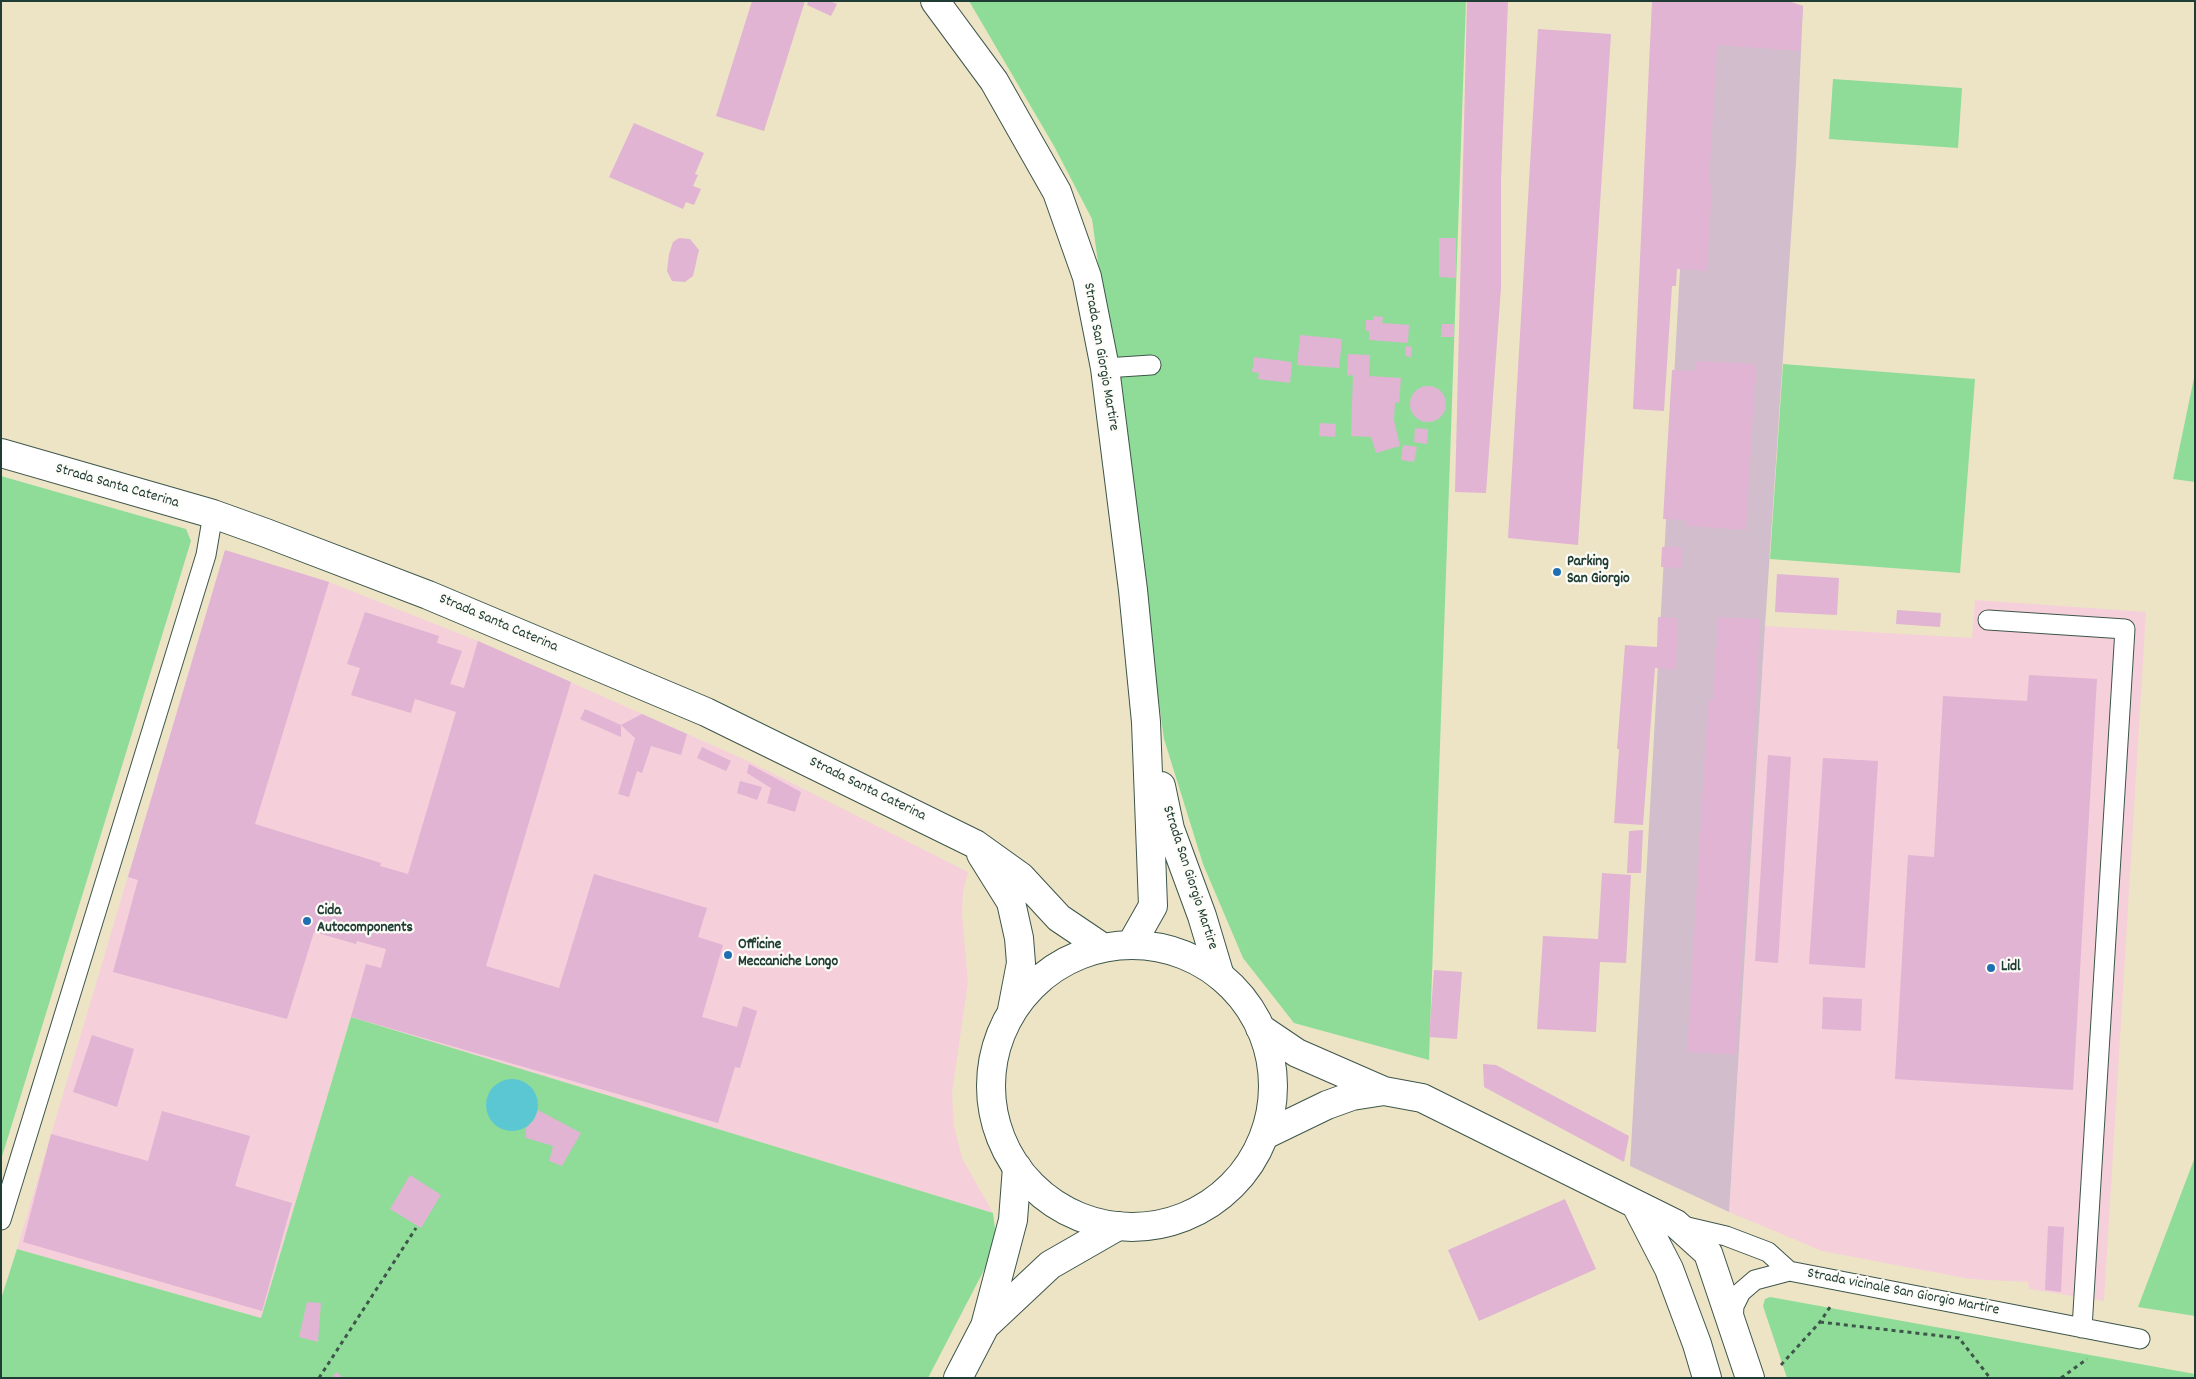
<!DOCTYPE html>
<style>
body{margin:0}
#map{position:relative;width:2196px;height:1379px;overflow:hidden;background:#ede4c6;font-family:Dekko,sans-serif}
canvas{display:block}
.frame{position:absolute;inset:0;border:2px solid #1f3d34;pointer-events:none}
</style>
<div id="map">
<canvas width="2196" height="1379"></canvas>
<div class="frame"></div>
</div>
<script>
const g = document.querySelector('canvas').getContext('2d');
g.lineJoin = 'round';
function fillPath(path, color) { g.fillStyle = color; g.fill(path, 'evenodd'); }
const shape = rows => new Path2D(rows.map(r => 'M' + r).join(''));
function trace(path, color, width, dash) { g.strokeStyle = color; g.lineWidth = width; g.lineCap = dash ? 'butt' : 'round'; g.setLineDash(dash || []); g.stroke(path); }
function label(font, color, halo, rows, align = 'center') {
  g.font = font + ' Dekko,sans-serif'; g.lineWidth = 4.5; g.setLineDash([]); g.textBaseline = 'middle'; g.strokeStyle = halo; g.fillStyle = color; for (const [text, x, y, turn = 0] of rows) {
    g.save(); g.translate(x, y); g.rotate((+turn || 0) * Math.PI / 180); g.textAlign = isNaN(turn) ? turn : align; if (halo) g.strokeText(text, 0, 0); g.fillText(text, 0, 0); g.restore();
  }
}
const built = shape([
 [225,550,329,582,478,641,748,761,968,872,963,892,962,915,968,982,952,1093,954,1126,962,1158,993,1213,351,1017,261,1318,17,1249],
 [1975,600,2146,612,2104,1301,2029,1289,2028,1282,1970,1279,1822,1251,1729,1212,1765,626,1972,638]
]);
const industrial = shape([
 [1695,1,1788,1,1803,6,1796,162,1765,626,1729,1212,1630,1166]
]);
const green = shape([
 [969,1,1466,1,1429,1060,1294,1023,1243,958,1203,864,1164,739,1092,219,1054,146],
 [1833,79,1962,88,1958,148,1829,139],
 [1783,364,1975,379,1960,573,1770,559],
 [2195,373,2195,482,2173,479],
 [1,476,186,529,191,541,1,1160],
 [351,1017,993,1213,997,1245,928,1378,1,1378,1,1299,17,1249,261,1318],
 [2195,1157,2195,1316,2138,1307],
 [1770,1297,2195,1374,2195,1378,1787,1378,1763,1306,1765,1299]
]);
const water = shape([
 '486 1105a26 26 0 1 1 52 0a26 26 0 1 1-52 0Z'
]);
const building = shape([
 [752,1,805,1,764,131,716,116],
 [808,1,830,1,837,4,831,16,807,5],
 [1467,1,1508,1,1501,180,1501,288,1486,493,1455,492],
 [1652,1,1788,1,1803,6,1800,51,1717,45,1709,184,1712,185,1707,271,1677,269,1676,286,1672,286,1664,411,1633,409],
 [1538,29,1611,34,1578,545,1508,538],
 [634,123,704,153,695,174,698,175,693,186,701,189,694,205,686,202,683,209,609,177],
 [679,238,690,239,699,250,693,276,685,282,672,281,667,271,669,254,673,242],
 [1439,238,1456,238,1456,278,1439,277],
 [1373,316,1383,317,1382,323,1409,325,1408,343,1369,340,1369,331,1366,331,1366,320,1373,320],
 [1442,324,1454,324,1454,337,1441,337],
 [1300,335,1342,339,1339,368,1297,365],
 [1406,346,1412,347,1411,357,1405,356],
 [1348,354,1370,355,1369,376,1401,378,1399,403,1395,402,1394,420,1400,446,1376,453,1371,437,1351,436,1353,375,1347,376],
 [1254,357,1292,362,1290,383,1258,379,1259,373,1252,372],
 [1696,361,1756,364,1746,530,1686,526,1687,520,1663,519,1672,370,1696,371],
 '1410 404a18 18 0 1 1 36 0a18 18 0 1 1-36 0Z',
 [1320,423,1336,424,1335,437,1319,436],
 [1415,428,1428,429,1427,444,1414,442],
 [1403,445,1417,447,1414,462,1401,460],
 [1662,547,1682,547,1681,568,1661,567],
 [225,550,329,582,255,824,381,863,380,866,408,874,456,712,415,699,411,713,351,695,360,668,347,664,365,612,439,636,437,643,462,651,450,684,464,688,478,641,571,682,486,966,559,988,594,874,707,908,698,937,723,945,702,1017,737,1027,743,1006,757,1011,740,1068,735,1067,718,1123,351,1017,366,964,381,968,386,949,357,941,356,944,314,932,287,1019,113,972,138,880,128,877],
 [1777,574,1839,578,1837,615,1775,612],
 [1897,610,1941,613,1940,627,1896,624],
 [1658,617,1678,618,1676,670,1655,668,1643,825,1614,823,1619,749,1617,749,1625,645,1657,647],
 [1718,617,1760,619,1748,861,1736,1055,1687,1052,1708,701,1713,701],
 [2029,675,2097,679,2073,1090,1895,1079,1908,855,1934,857,1943,696,2027,701],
 [585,709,621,725,642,714,687,734,681,755,651,746,642,773,637,771,629,797,618,794,635,738,621,725,621,737,580,719],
 [702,747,731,761,726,771,697,758],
 [1768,755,1791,757,1778,963,1755,961],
 [1823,758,1878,761,1865,968,1809,964],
 [749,764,801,792,795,812,767,803,771,788,747,773],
 [740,781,762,787,757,800,737,793],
 [1643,830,1641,873,1627,873,1629,831],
 [1602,873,1631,875,1626,963,1600,962,1596,1032,1537,1029,1543,936,1598,939],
 [1434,970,1462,972,1457,1039,1429,1037],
 [1823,997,1862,999,1861,1031,1822,1029],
 [92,1035,134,1049,117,1107,73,1092],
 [1483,1064,1496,1065,1629,1136,1624,1162,1484,1087],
 [538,1110,581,1133,562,1166,549,1161,553,1146,526,1138,526,1128,534,1120],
 [162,1111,250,1136,235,1186,292,1203,262,1311,23,1242,51,1134,148,1161],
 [410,1175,441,1195,421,1228,390,1209],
 [1565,1199,1596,1269,1479,1321,1448,1250],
 [2048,1226,2064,1227,2061,1292,2045,1290],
 [307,1302,321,1303,318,1342,299,1337],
 [336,1372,344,1378,332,1378]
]);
const path = shape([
 [1820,1322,1959,1338,1990,1378],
 [1781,1365,1820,1322,1830,1307],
 [319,1378,416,1228],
 [2061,1378,2087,1359]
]);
const lane = shape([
 [1105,368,1151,365],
 [1988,620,2125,629,2082,1328],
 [1,1220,206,555,213,514],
 [1679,1225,1726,1236,1768,1252,1789,1271,2140,1339],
 [1733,1323,1734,1306,1741,1292,1755,1280,1789,1271]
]);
const street = shape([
 [935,1,994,81,1057,192,1087,277,1105,368,1133,590,1146,722,1153,906,1132,943],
 [1161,786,1170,829,1202,916,1220,976],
 [985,1326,1050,1265,1118,1226],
 [958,1378,985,1326,1013,1220,1017,1167]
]);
const secondary = shape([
 [1,453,213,514,266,533,428,595,706,712,975,844,1021,877,1059,918,1102,947],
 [981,854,1011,902,1019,938,1021,963,1012,1010],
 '991 1086a141 141 0 1 1 282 0a141 141 0 1 1-282 0Z',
 [1260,1028,1297,1053,1384,1091,1422,1098,1676,1224,1708,1253,1750,1378],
 [1265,1135,1327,1105,1352,1096,1384,1091],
 [1636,1205,1669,1269,1697,1344,1707,1378]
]);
const markers = [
 [1557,572,5,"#1f6fb2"],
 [307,921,5,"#1f6fb2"],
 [728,955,5,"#1f6fb2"],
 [1991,968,5,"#1f6fb2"]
];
const streetNames = [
 ["Strada San Giorgio Martire",1100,357,80],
 ["Strada Santa Caterina",117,487,16],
 ["Strada Santa Caterina",498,624,23],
 ["Strada Santa Caterina",867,790,26],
 ["Strada San Giorgio Martire",1189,878,72],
 ["Strada vicinale San Giorgio Martire",1903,1293,11]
];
const poiNames = [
 ["Parking",1567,563],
 ["San Giorgio",1567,580],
 ["Cida",317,912],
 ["Autocomponents",317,929],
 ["Officine",738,946],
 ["Meccaniche Longo",738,963],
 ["Lidl",2001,968]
];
fillPath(built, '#f5cfda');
fillPath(industrial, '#d1bdcb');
fillPath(green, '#8fdc99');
fillPath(water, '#5bc7d3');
fillPath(building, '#e0b4d2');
trace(lane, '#3e564a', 21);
trace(street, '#3e564a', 30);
trace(secondary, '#3e564a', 30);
trace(path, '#3e564a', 3, [4, 4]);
trace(lane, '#fff', 19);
trace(street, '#fff', 28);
trace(secondary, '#fff', 28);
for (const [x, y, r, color] of markers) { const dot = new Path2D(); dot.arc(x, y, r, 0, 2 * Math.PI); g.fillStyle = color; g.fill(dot); trace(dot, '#fdfcf7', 2); }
label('15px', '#1f3d34', '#fdfcf7', streetNames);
label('bold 15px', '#1f3d34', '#fdfcf7', poiNames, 'left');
</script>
